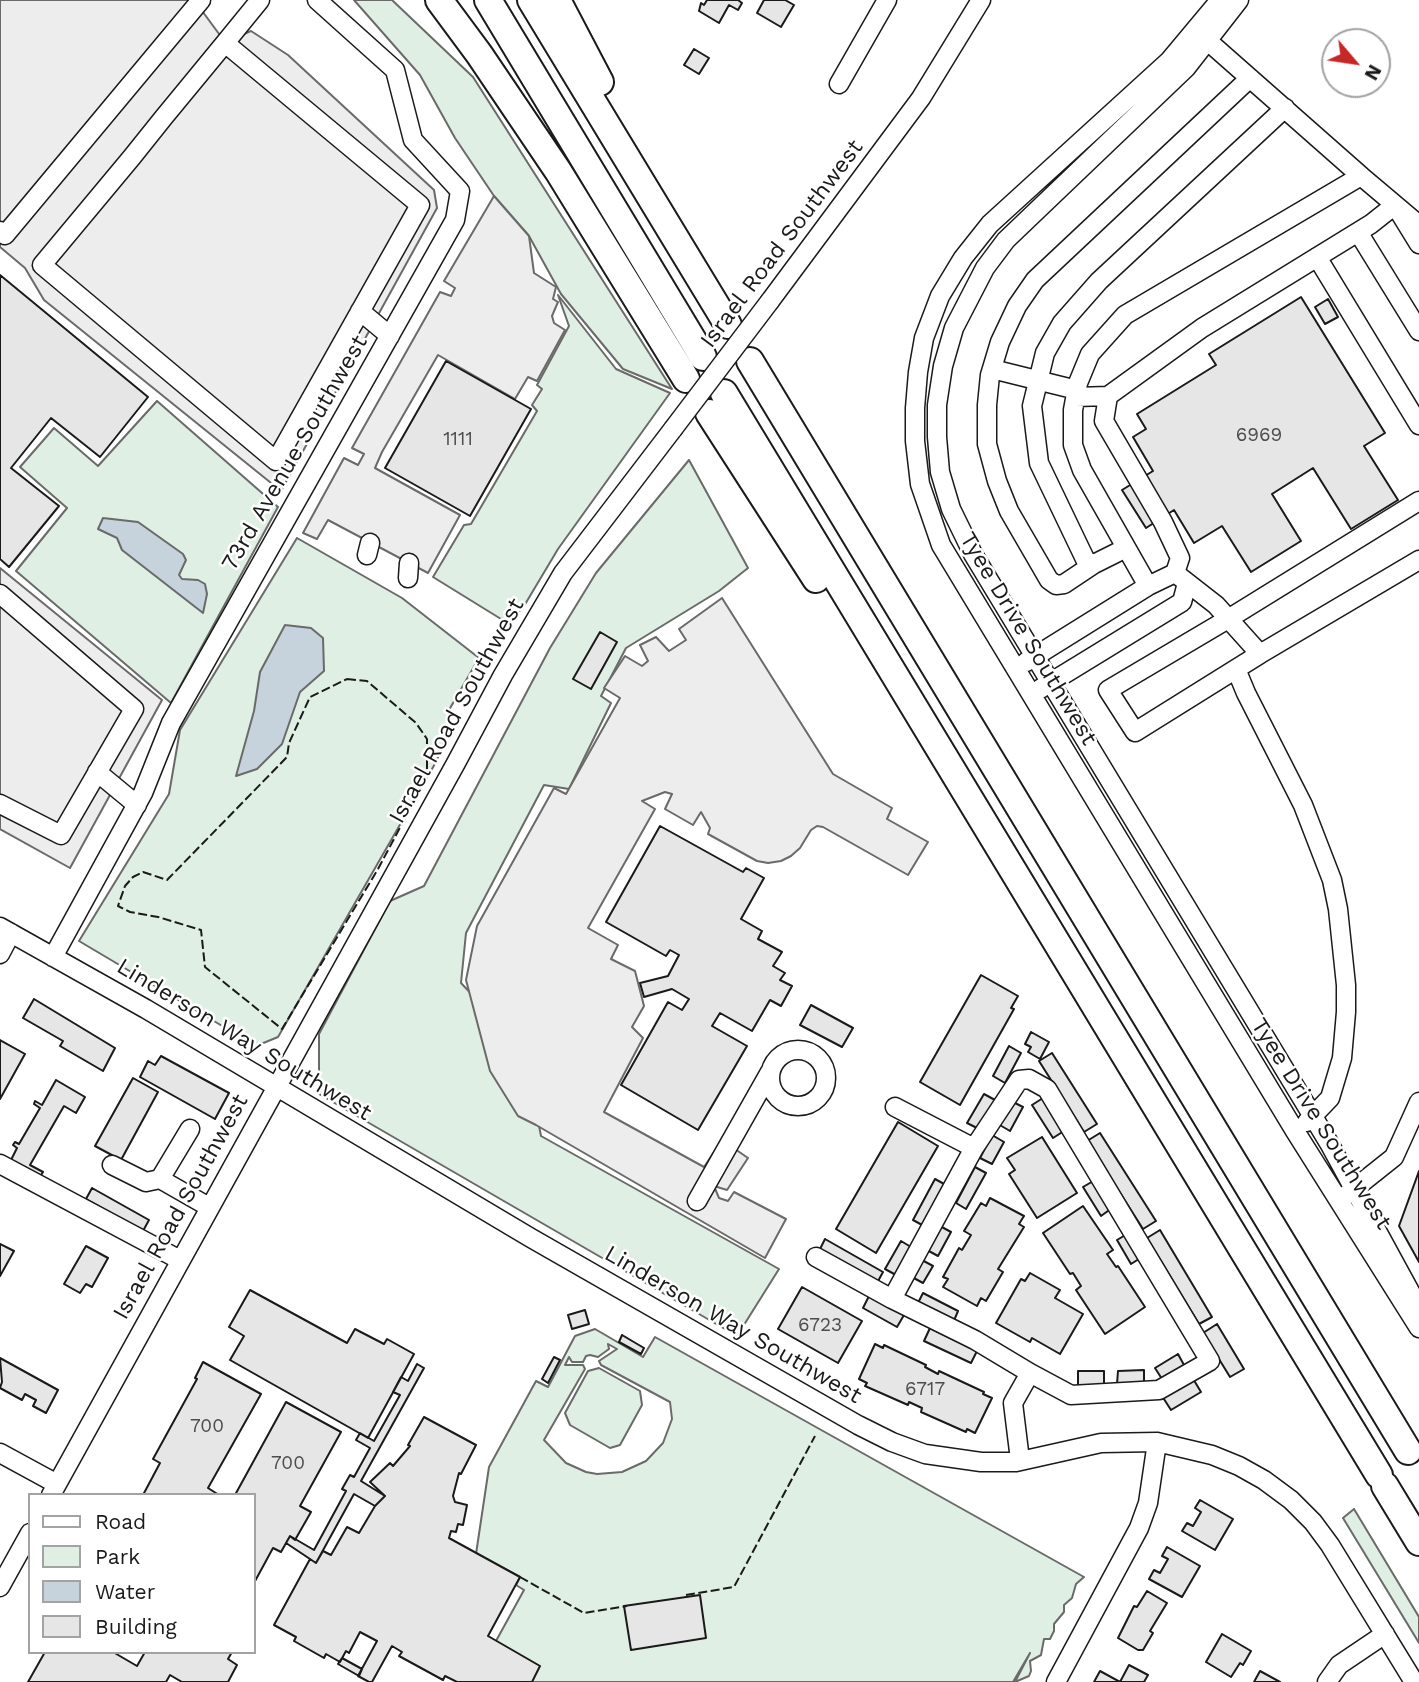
<!DOCTYPE html>
<style>
body{margin:0}
#map{position:relative;width:1419px;height:1682px;overflow:hidden;background:#fff;font-family:"Work Sans",sans-serif}
canvas{display:block}
.legend{position:absolute;left:28px;top:1493px;width:228px;height:161px;box-sizing:border-box;background:#fff;border:2px solid #a3a3a3;margin:0;padding:9px 12px;list-style:none;font-size:21px;color:#1a1a1a}
.legend li{display:flex;align-items:center;gap:14px;height:35px}
.legend b{width:35px;border:2px solid #a3a3a3}
.north{position:absolute;left:1321px;top:28px;width:70px;height:70px;box-sizing:border-box;background:#fff;border:2px solid #a3a3a3;border-radius:50%;rotate:119deg;font-size:19px;font-weight:700;line-height:28px;text-align:center;color:#1a1a1a}
.north::after{content:'';display:block;margin:auto;width:24px;height:32px;background:#c62828;clip-path:polygon(50% 0,100% 100%,50% 72%,0 100%)}
</style>
<div id="map">
<canvas width="1419" height="1682"></canvas>
<ul class="legend">
<li><b style="height:9px;background:#fff"></b>Road</li>
<li><b style="height:19px;background:#e0efe3"></b>Park</li>
<li><b style="height:19px;background:#c6d2dc"></b>Water</li>
<li><b style="height:19px;background:#e6e6e6"></b>Building</li>
</ul>
<div class="north">N</div>
</div>
<script>
const g = document.querySelector('canvas').getContext('2d');
g.lineJoin = 'round';
function fillPath(path, color) { g.fillStyle = color; g.fill(path, 'evenodd'); }
const shape = rows => new Path2D(rows.map(r => 'M' + r).join(''));
function trace(path, color, width, dash) { g.strokeStyle = color; g.lineWidth = width; g.lineCap = dash ? 'butt' : 'round'; g.setLineDash(dash || []); g.stroke(path); }
function label(font, color, halo, rows, align = 'center') {
  g.font = font + ' "Work Sans",sans-serif'; g.lineWidth = 5; g.setLineDash([]); g.textBaseline = 'middle'; g.strokeStyle = halo; g.fillStyle = color; for (const [text, x, y, turn = 0] of rows) {
    g.save(); g.translate(x, y); g.rotate((+turn || 0) * Math.PI / 180); g.textAlign = isNaN(turn) ? turn : align; if (halo) g.strokeText(text, 0, 0); g.fillText(text, 0, 0); g.restore();
  }
}
const green = shape([
 [354,0,392,0,473,77,672,389,623,369,561,294,529,236,494,196,455,138,420,75,354,0],
 [558,295,616,369,670,393,558,549,524,606,513,618,501,619,433,577,464,525,471,524,537,411,532,405,542,389,537,385,569,326,558,295],
 [157,401,278,507,171,703,16,571,67,508,20,467,54,428,98,466,157,401],
 [689,460,748,568,719,591,626,648,601,696,611,703,569,789,544,785,466,933,461,983,478,1001,536,1110,541,1136,779,1269,737,1336,319,1094,319,1034,390,901,424,886,550,648,596,573,689,460],
 [297,538,402,598,479,658,449,710,449,730,436,762,278,1037,256,1046,79,941,169,794,180,730,297,538],
 [595,1329,643,1357,655,1337,1084,1577,1076,1584,1072,1598,1064,1605,1064,1612,1054,1624,1054,1631,1050,1639,1044,1639,1041,1655,1030,1661,1031,1671,1029,1676,1015,1682,1030,1653,1013,1682,532,1682,496,1641,524,1590,516,1585,520,1577,476,1554,489,1467,536,1381,548,1387,575,1336,595,1329],
 [608,1344,617,1349,599,1361,601,1365,670,1402,672,1419,663,1443,646,1461,622,1472,597,1474,586,1472,566,1463,544,1440,585,1369,583,1365,565,1365,569,1357,572,1362,583,1362,586,1356,590,1355,598,1357,609,1349,608,1344],
 [599,1368,640,1391,642,1405,620,1445,610,1448,570,1425,565,1413,588,1371,599,1368],
 [1354,1509,1419,1617,1419,1643,1343,1518,1354,1509]
]);
const parking = shape([
 [0,0,194,0,225,42,251,31,288,55,434,190,437,208,281,491,44,300,25,268,0,247,0,0],
 [494,196,529,236,534,273,556,287,553,299,558,302,552,316,554,323,565,330,537,381,528,377,515,399,438,355,382,452,375,468,460,515,428,573,328,520,317,539,303,533,344,458,358,465,364,454,352,448,440,292,451,296,455,288,444,281,494,196],
 [0,568,162,700,70,868,0,829,0,568],
 [722,598,833,774,892,808,887,819,928,842,908,875,823,827,817,826,811,830,800,848,791,856,781,861,768,863,757,861,708,834,710,828,701,812,693,825,665,809,672,794,665,792,642,801,655,809,588,928,618,945,611,959,635,971,644,1006,632,1027,643,1038,604,1112,704,1167,722,1140,748,1158,727,1190,714,1186,719,1198,728,1201,734,1192,786,1219,765,1258,536,1125,518,1116,490,1071,466,980,477,926,554,788,566,794,620,698,604,688,625,656,642,666,648,661,640,645,656,637,669,651,686,640,679,629,722,598]
]);
const water = shape([
 [103,518,138,522,183,554,186,560,179,575,182,579,198,580,205,584,207,594,203,613,122,550,117,538,98,529,103,518],
 [285,625,311,628,323,638,324,671,300,692,282,744,257,769,236,776,254,711,260,672,285,625]
]);
const building = shape([
 [707,0,738,0,742,3,738,10,729,5,719,23,699,11,701,3,704,5,707,0],
 [764,0,785,0,794,5,781,27,757,13,764,0],
 [694,49,709,58,699,74,684,65,694,49],
 [0,275,148,397,100,457,51,418,11,468,59,506,9,567,0,559,0,275],
 [1301,297,1385,433,1364,446,1398,500,1351,529,1313,468,1272,494,1301,541,1251,572,1222,526,1194,543,1174,510,1146,528,1122,490,1153,471,1133,437,1146,429,1137,414,1216,365,1209,354,1301,297],
 [1328,299,1338,317,1325,324,1315,307,1328,299],
 [446,361,531,409,470,516,385,468,446,361],
 [600,632,617,642,591,689,573,679,600,632],
 [660,826,743,872,746,868,764,878,741,919,762,931,758,939,782,952,773,966,785,973,780,980,792,986,781,1006,770,1000,752,1031,720,1013,712,1026,747,1046,698,1130,621,1085,668,1002,682,1010,689,999,672,989,644,997,640,983,668,976,679,955,670,950,666,956,606,922,660,826],
 [981,975,1018,996,1011,1008,1014,1009,960,1105,920,1082,981,975],
 [34,999,115,1048,103,1071,60,1046,63,1041,23,1018,34,999],
 [811,1005,853,1028,842,1047,800,1025,811,1005],
 [1031,1032,1049,1042,1040,1059,1028,1052,1031,1047,1025,1044,1031,1032],
 [0,1040,25,1054,0,1099,0,1040],
 [1009,1046,1021,1053,1005,1083,993,1076,1009,1046],
 [1052,1053,1097,1124,1084,1132,1039,1061,1052,1053],
 [161,1056,229,1093,215,1119,140,1077,148,1061,155,1065,161,1056],
 [133,1078,158,1092,121,1160,95,1146,133,1078],
 [56,1080,85,1097,76,1113,64,1106,30,1165,43,1172,38,1180,9,1164,17,1148,13,1145,15,1142,19,1144,40,1108,34,1104,35,1101,42,1105,56,1080],
 [984,1094,995,1100,979,1129,967,1123,984,1094],
 [1043,1098,1064,1131,1053,1138,1032,1105,1043,1098],
 [1011,1101,1023,1107,1010,1131,998,1124,1011,1101],
 [898,1122,938,1146,876,1253,836,1229,898,1122],
 [1100,1133,1156,1221,1143,1229,1087,1141,1100,1133],
 [992,1135,1004,1142,992,1164,980,1158,992,1135],
 [1042,1137,1077,1193,1037,1218,1009,1174,1015,1170,1007,1158,1042,1137],
 [975,1167,986,1173,966,1209,956,1203,975,1167],
 [1419,1171,1419,1262,1399,1226,1419,1171],
 [935,1179,946,1185,924,1226,913,1220,935,1179],
 [1095,1180,1112,1208,1101,1216,1083,1187,1095,1180],
 [92,1188,149,1220,143,1231,86,1199,92,1188],
 [990,1198,1024,1216,1019,1224,1024,1227,998,1269,1003,1272,986,1301,981,1298,977,1306,943,1287,948,1279,943,1277,959,1248,962,1250,971,1235,964,1231,981,1203,986,1206,990,1198],
 [1083,1206,1113,1250,1107,1254,1116,1267,1118,1266,1145,1307,1105,1334,1076,1290,1081,1286,1073,1273,1070,1274,1043,1233,1083,1206],
 [940,1226,951,1232,938,1256,927,1250,940,1226],
 [1160,1230,1212,1317,1199,1324,1147,1238,1160,1230],
 [1127,1234,1142,1257,1131,1264,1117,1240,1127,1234],
 [825,1239,883,1272,877,1283,819,1251,825,1239],
 [901,1241,911,1247,896,1275,885,1269,901,1241],
 [0,1244,14,1251,0,1276,0,1244],
 [86,1246,108,1258,92,1287,86,1284,80,1293,64,1284,86,1246],
 [922,1260,933,1266,923,1283,912,1277,922,1260],
 [1030,1273,1060,1290,1055,1298,1083,1314,1060,1354,1032,1338,1030,1342,996,1323,1021,1279,1025,1281,1030,1273],
 [802,1287,862,1321,838,1363,778,1329,802,1287],
 [250,1290,347,1343,355,1329,384,1344,387,1339,414,1354,368,1438,230,1360,244,1336,229,1327,250,1290],
 [923,1293,958,1311,953,1323,917,1305,923,1293],
 [869,1296,904,1315,897,1327,863,1308,869,1296],
 [585,1310,589,1324,572,1329,568,1315,585,1310],
 [1217,1324,1244,1369,1230,1377,1203,1333,1217,1324],
 [930,1328,977,1351,971,1363,924,1341,930,1328],
 [622,1335,644,1348,641,1354,619,1342,622,1335],
 [875,1344,883,1348,884,1345,926,1365,925,1367,938,1374,939,1371,984,1392,983,1394,992,1398,975,1433,967,1429,966,1432,921,1412,922,1408,909,1402,908,1405,865,1386,867,1383,859,1379,875,1344],
 [1178,1354,1184,1365,1162,1379,1155,1368,1178,1354],
 [554,1357,560,1360,548,1383,542,1379,554,1357],
 [0,1358,58,1390,46,1413,33,1406,36,1400,25,1394,22,1400,0,1388,2,1382,0,1358],
 [203,1362,261,1394,208,1488,219,1495,143,1495,160,1463,153,1459,197,1379,195,1378,203,1362],
 [417,1364,424,1368,361,1481,385,1496,375,1506,354,1494,316,1563,286,1543,290,1536,314,1550,346,1491,342,1489,350,1475,354,1477,370,1448,356,1440,360,1433,374,1441,400,1395,393,1392,401,1377,408,1381,417,1364],
 [1144,1370,1144,1384,1117,1384,1118,1371,1144,1370],
 [1078,1371,1104,1371,1104,1385,1078,1385,1078,1371],
 [1192,1377,1201,1392,1171,1410,1162,1396,1192,1377],
 [286,1402,341,1432,300,1506,311,1512,295,1540,290,1536,281,1552,273,1548,254,1583,254,1495,235,1495,286,1402],
 [424,1417,476,1445,461,1474,459,1473,453,1496,455,1502,467,1505,463,1525,458,1524,456,1532,451,1531,449,1538,520,1577,488,1636,540,1666,532,1682,457,1682,445,1676,443,1680,399,1656,402,1652,392,1646,372,1682,369,1682,358,1676,377,1641,360,1632,349,1653,346,1651,340,1662,326,1654,324,1658,294,1641,296,1637,274,1625,310,1559,316,1563,323,1551,331,1555,347,1527,359,1533,375,1506,385,1496,370,1482,390,1463,393,1466,410,1446,408,1445,424,1417],
 [1200,1500,1233,1519,1215,1550,1182,1531,1187,1523,1193,1526,1201,1512,1195,1508,1200,1500],
 [1167,1547,1200,1566,1182,1597,1149,1579,1154,1570,1160,1573,1168,1559,1162,1556,1167,1547],
 [1147,1591,1167,1603,1150,1631,1153,1633,1143,1650,1138,1650,1118,1638,1134,1606,1137,1607,1147,1591],
 [700,1595,706,1638,631,1650,624,1606,700,1595],
 [1222,1634,1251,1651,1243,1665,1240,1663,1231,1677,1206,1662,1222,1634],
 [45,1652,113,1652,137,1666,145,1652,232,1652,228,1659,237,1665,228,1682,182,1682,170,1675,166,1682,28,1682,45,1652],
 [342,1658,362,1669,359,1676,338,1664,342,1658],
 [1129,1665,1148,1675,1144,1682,1094,1682,1100,1671,1120,1682,1129,1665],
 [1260,1671,1280,1682,1254,1682,1260,1671]
]);
const minor = shape([
 [1220,0,1169,61,990,224,963,258,940,296,924,338,918,372,915,408,915,441,920,484,941,545,1295,1131,1419,1328],
 [1239,0,1186,68,1006,240,985,268,954,328,943,366,937,405,937,437,940,472,951,509,973,554,1329,1143,1419,1308],
 [1201,35,1361,176],
 [225,43,420,205,276,461,42,265,132,157,164,117,225,43,260,0],
 [839,84,887,0],
 [1419,225,1361,176,1125,315,1090,354,1078,383,1073,410,1073,445,1082,470,1148,586,1175,573,1216,605,1260,654,1419,560],
 [0,231,5,235,201,0],
 [1358,232,1419,331],
 [1317,257,1419,425],
 [770,301,921,98,981,0],
 [360,311,390,336],
 [992,369,1077,390],
 [1108,396,1104,421,1163,522,1180,558,1175,573],
 [1076,397,1108,396,1202,328,1371,224,1395,205,1419,244],
 [1126,548,1094,564,1086,561,1039,463,1032,406,1045,353,1062,323,1099,281,1285,108],
 [367,555,370,543],
 [1094,564,1064,584,1056,585,1049,580,1009,511,997,481,987,444,987,405,990,375,1000,342,1017,306,1035,280,1250,78],
 [408,578,409,563],
 [0,594,134,709,61,835,0,804],
 [1260,654,1135,732,1108,690,1228,619,1419,501],
 [1026,662,1148,586],
 [1236,669,1246,693,1303,805,1332,880,1338,909,1346,985,1346,1012,1342,1058,1330,1098,1307,1122],
 [1040,689,1182,602,1187,583],
 [97,772,137,805],
 [0,927,146,1009,531,1238,858,1425,892,1442,925,1454,981,1462,1016,1462,1101,1443,1157,1442,1212,1455,1239,1466,1264,1480,1291,1500,1313,1522,1330,1545,1414,1682],
 [0,954,11,933],
 [53,957,143,793,171,723,455,220,460,191,413,140,395,70,317,0],
 '770 1078a28 28 0 1 1 56 0a28 28 0 1 1-56 0Z',
 [190,1129,160,1179,209,1207],
 [974,1148,1019,1080,1029,1079,1047,1089,1210,1361,1159,1390,1071,1395,1030,1373],
 [0,1164,180,1260],
 [112,1165,146,1182,160,1179],
 [1345,1196,1394,1157,1419,1102],
 [697,1201,770,1072],
 [816,1257,892,1299,975,1340,1030,1373,1013,1403,1020,1460],
 [892,1299,974,1148,895,1107],
 [0,1453,57,1484],
 [51,1495,456,763,503,675,563,573,673,429],
 [0,1587,30,1533],
 [1056,1682,1139,1528,1148,1503,1157,1442],
 [1327,1682,1339,1665,1385,1634]
]);
const highway = shape([
 [439,0,479,54,558,171,686,379],
 [488,0,703,357],
 [531,0,728,325],
 [557,0,600,82],
 [750,361,1408,1451],
 [724,393,1379,1475],
 [709,413,816,579],
 [1385,1486,1419,1542]
]);
const minorBridge = shape([
 [673,429,770,301]
]);
const fence = shape([
 [347,679,367,681,416,723,427,739,427,777,378,869,282,1029,205,967,201,930,158,917,130,912,118,906,125,886,133,877,143,872,167,880,287,757,289,743,310,697,347,679],
 [520,1577,584,1613,627,1606],
 [686,1595,734,1587,815,1436]
]);
const numberNames = [
 ["6969",1259,435],
 ["1111",458,439],
 ["6723",820,1325],
 ["6717",925,1389],
 ["700",207,1426],
 ["700",288,1463]
];
const streetNames = [
 ["Israel Road Southwest",782,244,-53],
 ["73rd Avenue Southwest",295,453,-60],
 ["Tyee Drive Southwest",1028,639,59],
 ["Israel Road Southwest",457,711,-61],
 ["Linderson Way Southwest",244,1040,31],
 ["Tyee Drive Southwest",1321,1124,58],
 ["Israel Road Southwest",181,1207,-61],
 ["Linderson Way Southwest",733,1325,30]
];
fillPath(green, '#e0efe3');
trace(green, '#6a6a6a', 2);
fillPath(parking, '#ededed');
trace(parking, '#6a6a6a', 2);
fillPath(water, '#c6d2dc');
trace(water, '#6a6a6a', 2);
fillPath(building, '#e6e6e6');
trace(building, '#1a1a1a', 2);
trace(minor, '#1a1a1a', 21);
trace(highway, '#1a1a1a', 30);
trace(minor, '#fff', 18);
trace(highway, '#fff', 26);
trace(minorBridge, '#1a1a1a', 21, []);
trace(minorBridge, '#fff', 18);
trace(fence, '#1a1a1a', 2, [9, 3.5]);
label('19px', '#4d4d4d', null, numberNames);
label('23px', '#1a1a1a', '#fff', streetNames);
</script>
